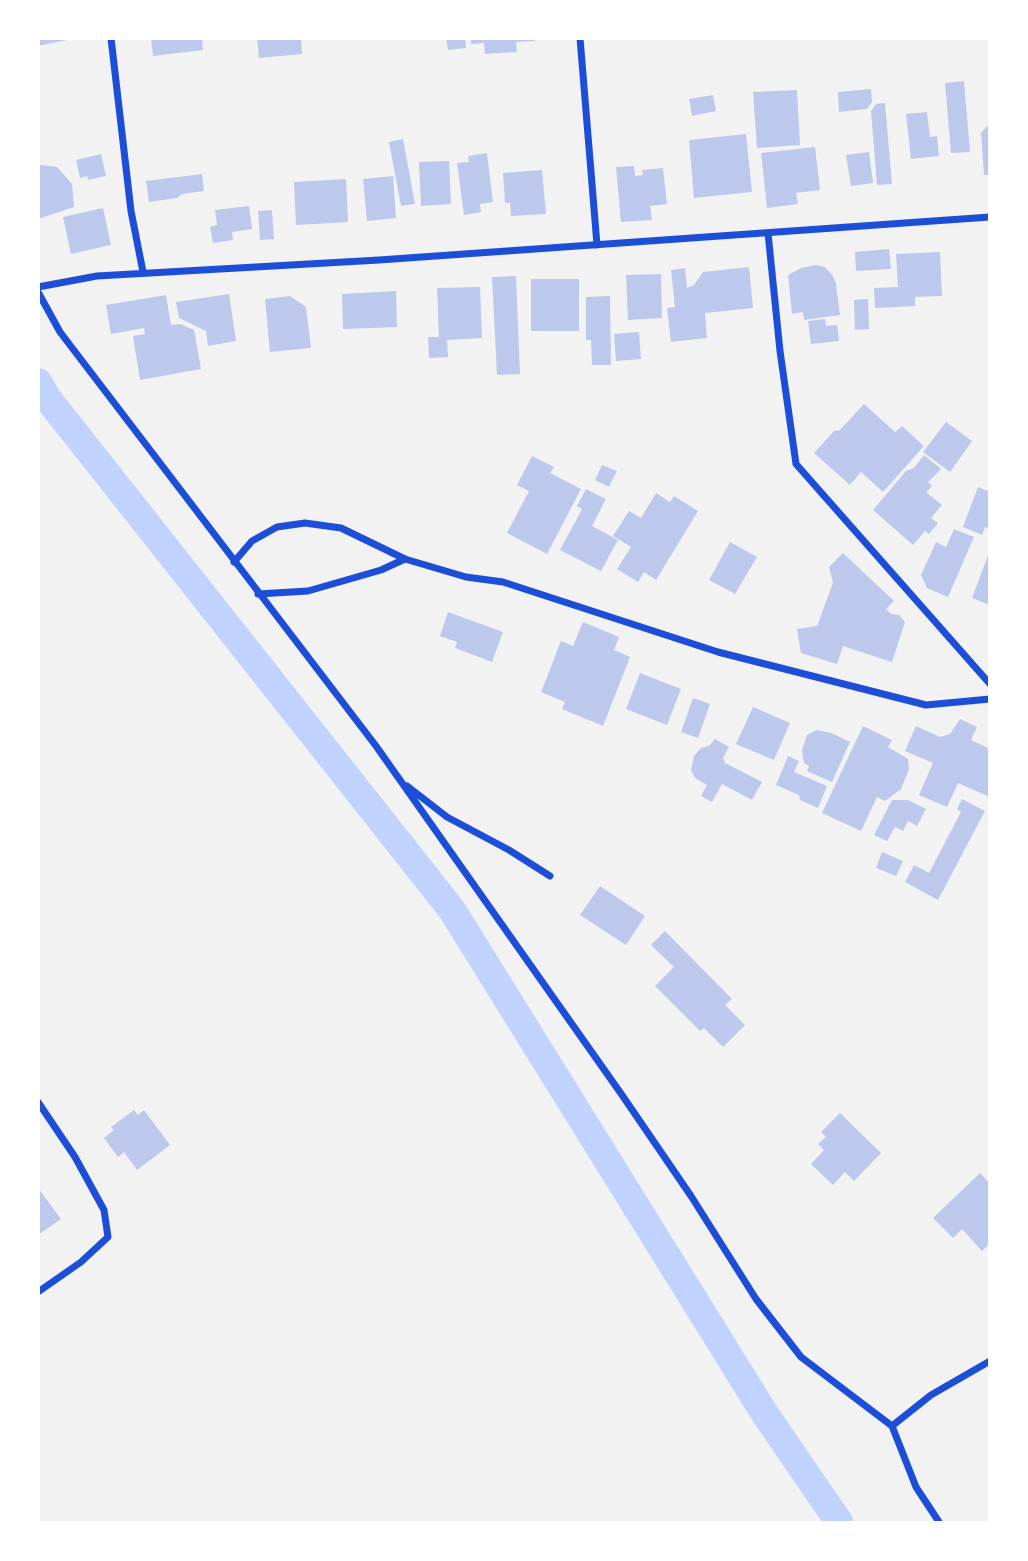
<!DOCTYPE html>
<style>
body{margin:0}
#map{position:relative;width:1028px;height:1561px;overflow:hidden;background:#f2f2f2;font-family:Arial,sans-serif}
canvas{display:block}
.frame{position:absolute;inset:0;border:40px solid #fff;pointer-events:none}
</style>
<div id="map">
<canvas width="1028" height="1561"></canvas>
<div class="frame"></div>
</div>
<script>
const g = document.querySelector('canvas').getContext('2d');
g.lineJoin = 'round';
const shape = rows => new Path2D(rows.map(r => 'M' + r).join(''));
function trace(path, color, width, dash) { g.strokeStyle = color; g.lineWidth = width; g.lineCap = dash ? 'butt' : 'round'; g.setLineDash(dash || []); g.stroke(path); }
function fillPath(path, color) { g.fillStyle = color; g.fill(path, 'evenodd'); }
const canal = shape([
 [38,382,48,399,452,910,765,1414,839,1522]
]);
const building = shape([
 [38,38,67,38,67,40,38,46],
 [151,38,202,38,203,50,153,56],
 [257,38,301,38,302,54,259,58],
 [446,38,465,38,466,48,448,50],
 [471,38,535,38,535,41,516,42,517,52,485,54,484,43,471,44],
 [964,81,970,152,951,153,945,83],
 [871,89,872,102,867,109,839,112,838,92],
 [797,90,800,145,757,148,753,92],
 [713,95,716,111,692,116,689,99],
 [885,103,892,184,877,185,871,111,876,104],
 [927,112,930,137,937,136,939,156,911,159,906,114],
 [990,123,990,175,984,175,981,133],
 [746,134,752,192,694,198,689,140],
 [403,139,415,204,401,206,389,142],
 [815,147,820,190,796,193,798,204,767,208,761,153],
 [869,152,873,183,851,186,846,155],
 [487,153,493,202,480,204,481,212,464,215,457,163,469,162,468,156],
 [101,154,106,176,88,180,87,176,80,178,76,160],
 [449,161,451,204,421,206,419,162],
 [42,165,57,167,72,184,74,207,38,219,38,166],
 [634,166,635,176,643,175,642,170,663,168,667,204,650,206,652,220,621,222,616,167],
 [542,170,546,214,511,216,510,203,505,203,503,173],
 [202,174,204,191,182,194,177,198,149,202,146,181],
 [393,176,396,218,367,221,363,179],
 [346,179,348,222,296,225,294,182],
 [249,206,252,229,232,232,233,240,213,243,210,227,217,225,215,210],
 [103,208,111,245,71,254,63,217],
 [272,210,274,239,260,240,258,211],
 [889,249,891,269,856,271,855,252],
 [940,252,942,296,915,297,915,306,875,308,874,288,898,287,896,254],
 [816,265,825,267,833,276,836,284,840,315,804,320,803,312,792,314,788,275,801,268],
 [749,267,753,308,705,313,707,338,671,342,667,308,675,307,671,270,685,268,687,288,694,285,703,272],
 [661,274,662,318,628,320,626,275],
 [516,276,520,374,497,375,492,277],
 [531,279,579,279,579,331,531,331],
 [480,287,482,338,447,340,448,357,429,358,428,337,439,337,437,288],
 [396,291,397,327,343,329,342,294],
 [229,294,236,341,208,346,206,331,179,318,176,302],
 [166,295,171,325,180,324,194,330,201,369,140,380,133,336,145,334,144,328,111,334,106,305],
 [290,296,306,307,311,348,270,352,265,299],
 [610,296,611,365,592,365,591,340,586,340,586,297],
 [868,299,869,329,855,330,854,300],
 [825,319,826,326,837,325,839,341,811,344,808,321],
 [639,332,641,359,616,361,614,334],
 [864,404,895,432,902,426,924,446,883,492,861,472,850,485,814,453,834,431,840,430],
 [946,422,972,441,950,472,923,452],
 [924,455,941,469,928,482,932,486,926,492,942,505,931,518,938,523,929,534,925,531,913,545,873,510,906,471,914,468],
 [532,456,554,467,550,473,581,489,547,554,507,533,529,491,517,485],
 [602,465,617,471,609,487,595,480],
 [978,487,990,492,990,529,985,527,982,535,963,527],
 [586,489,606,499,592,526,618,540,601,571,560,550,582,509,577,506],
 [656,493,670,502,674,496,698,511,656,580,644,572,638,582,617,569,631,547,613,536,629,511,641,518],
 [954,529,974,537,948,597,927,588,921,575,936,542,946,547],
 [730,542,757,557,735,594,709,580],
 [843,553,894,601,886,609,891,614,899,615,905,622,892,662,843,646,837,664,801,653,797,629,817,626,833,583,829,567],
 [989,553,990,553,990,605,972,598],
 [448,612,503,632,492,662,455,648,457,642,440,636],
 [583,622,619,637,614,650,630,657,603,726,562,709,565,702,541,692,561,641,573,646],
 [640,673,681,689,667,725,626,709],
 [693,698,710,704,698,738,681,732],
 [753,707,790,723,774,760,736,744],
 [960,719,977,727,971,740,990,749,990,797,958,783,947,807,919,795,933,763,905,751,916,726,940,737,950,734],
 [863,726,892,740,888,747,908,759,909,769,901,789,885,801,877,797,861,831,822,813],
 [817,730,831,733,850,742,832,782,807,771,809,766,804,763,802,750,807,735],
 [715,739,729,747,723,758,725,763,762,782,752,800,722,784,712,802,701,796,707,785,695,778,691,770,694,756,701,748,709,746],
 [788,756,799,761,794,772,827,786,818,808,800,800,799,795,776,785],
 [962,799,985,811,938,900,905,882,914,865,929,873,961,812,957,809],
 [892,800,908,800,926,809,917,826,908,821,903,831,895,827,887,841,874,835],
 [882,852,903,861,896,876,876,868],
 [600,886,645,916,626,945,580,915],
 [665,931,732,999,725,1005,745,1025,723,1047,704,1028,700,1031,655,986,674,967,651,945],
 [134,1110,138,1115,144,1110,170,1145,137,1170,124,1152,118,1157,104,1138,114,1130,111,1127],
 [840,1113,881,1153,854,1181,845,1172,833,1185,811,1164,824,1150,818,1144,826,1137,821,1132],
 [980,1173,990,1184,990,1246,988,1245,982,1251,962,1229,953,1238,933,1218],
 [38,1188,61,1219,38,1235]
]);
const minor = shape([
 [111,38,131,211,143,272],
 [580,38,597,245],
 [768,233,780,351,796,464,990,684],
 [38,287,97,276,379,260,990,217],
 [38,292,60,332,376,746,622,1095,691,1196,756,1299,801,1357,892,1426,916,1487,939,1522],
 [234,562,252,541,277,527,305,523,341,528,405,559,466,577,503,582,718,652,926,705,990,699],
 [258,594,308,591,381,570,405,559],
 [407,786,447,817,509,850,550,876],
 [38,1102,75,1157,104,1210,108,1237,81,1262,38,1292],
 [892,1426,931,1395,990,1361]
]);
trace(canal, '#bfd3fe', 28);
fillPath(building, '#bdc9ec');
trace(minor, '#1d4ed8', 7);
</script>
